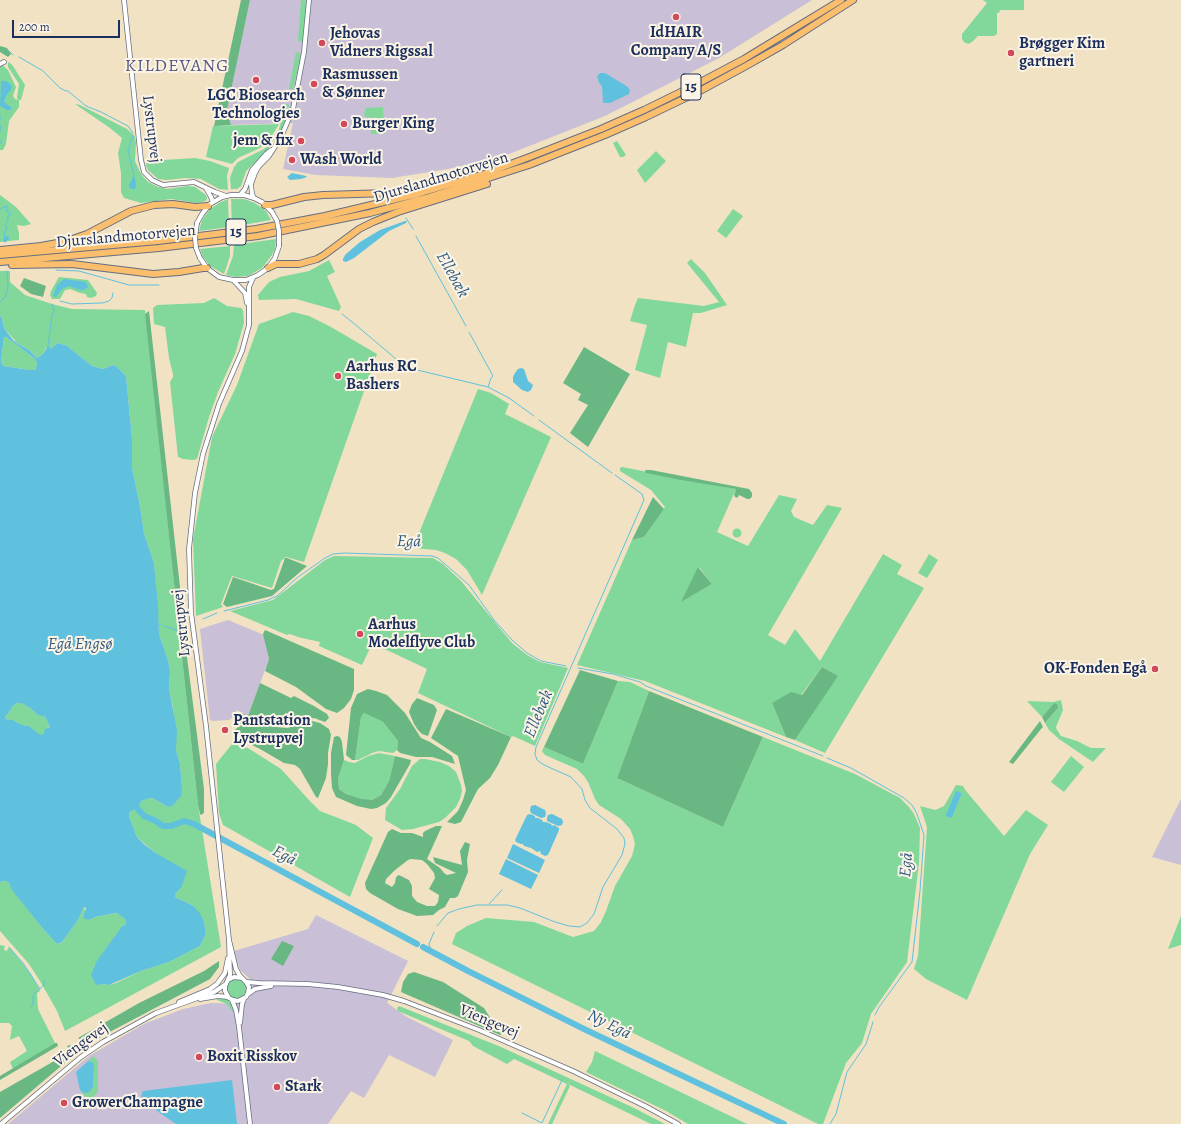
<!DOCTYPE html>
<meta charset="utf-8">
<style>
body{margin:0}
#map{position:relative;width:1181px;height:1124px;overflow:hidden;background:#f0e2c3;font-family:Alegreya,serif}
canvas{display:block}
.scale{position:absolute;left:12px;top:20px;width:108px;height:18px;box-sizing:border-box;border:2px solid #1b2f5e;border-top:0;padding-left:5px;font-size:12px;line-height:14px;white-space:nowrap;color:#1b2f5e;-webkit-text-stroke:3px #fcf5e5;paint-order:stroke}
</style>
<div id="map">
<canvas width="1181" height="1124"></canvas>
<div class="scale">200 m</div>
</div>
<script>
const g = document.querySelector('canvas').getContext('2d');
g.lineJoin = 'round';
function fillPath(path, color) { g.fillStyle = color; g.fill(path, 'evenodd'); }
const shape = rows => new Path2D(rows.map(r => 'M' + r).join(''));
function trace(path, color, width, dash) { g.strokeStyle = color; g.lineWidth = width; g.lineCap = dash ? 'butt' : 'round'; g.setLineDash(dash || []); g.stroke(path); }
function label(font, color, halo, rows, align = 'center') {
  g.font = font + ' Alegreya,serif'; g.lineWidth = 4; g.setLineDash([]); g.textBaseline = 'middle'; g.strokeStyle = halo; g.fillStyle = color; for (const [text, x, y, turn = 0] of rows) {
    g.save(); g.translate(x, y); g.rotate((+turn || 0) * Math.PI / 180); g.textAlign = isNaN(turn) ? turn : align; if (halo) g.strokeText(text, 0, 0); g.fillText(text, 0, 0); g.restore();
  }
}
const industrial = shape([
 [250,0,812,0,719,58,605,116,504,156,448,169,392,178,316,175,283,169,293,123,231,125,227,110],
 [228,620,264,635,269,659,248,716,237,710,233,717,229,720,213,721,210,720,200,629],
 [1181,799,1181,865,1152,857],
 [316,915,408,961,387,1003,407,1017,453,1040,435,1077,389,1055,364,1098,351,1091,328,1124,8,1124,89,1056,144,1024,183,1009,211,1003,239,1004,244,1003,249,998,252,987,249,978,240,970,234,951,308,929]
]);
const green = shape([
 [301,0,306,0,306,20,303,42,298,41],
 [983,0,1024,0,1024,10,1000,10,999,13,997,13,997,34,994,36,978,36,972,42,968,44,964,42,962,39,962,34,987,3],
 [296,52,300,53,301,57,293,89,289,89],
 [9,62,13,66,25,85,21,100,19,100,19,107,9,121,6,144,3,150,0,150,0,66,2,65,8,70,16,87,13,96,15,99,18,100,17,97,19,84,8,67,8,63],
 [75,104,80,105,127,129,133,134,135,137,136,143,135,161,141,174,148,182,158,187,167,189,188,186,195,187,206,195,207,198,206,201,197,203,171,199,141,203,124,198,121,192,121,173,118,153,122,138,110,128],
 [286,104,289,105,287,115,283,128,275,141,273,140,279,129],
 [383,107,385,134,371,134,371,129,377,128,378,124,375,118,365,117,364,113,366,108],
 [279,124,270,139,260,148,238,158,232,164,206,157,213,126],
 [273,141,265,153,246,171,241,186,237,189,231,189,230,178,234,167,238,162,264,149],
 [617,141,626,155,623,157,620,157,613,143],
 [656,151,666,161,645,183,637,170],
 [195,158,210,161,229,168,227,176,228,190,219,189,201,179,185,178,167,180,158,179,148,170,146,165,147,161],
 [0,195,16,207,31,224,24,226,17,225,19,233,19,240,0,242],
 [228,199,229,227,199,231,202,220,210,209,221,202],
 [231,199,244,199,255,203,266,211,271,220,232,227],
 [733,209,743,216,726,238,717,231],
 [276,239,275,249,272,255,262,268,248,276,236,277,226,275,233,256,234,245],
 [230,246,230,256,224,274,210,266,203,257,200,249],
 [691,259,705,273,727,305,701,313,693,313,686,347,668,342,660,378,635,370,647,325,630,321,635,305,638,298,704,306,719,302,687,263],
 [329,260,335,272,327,276,341,307,339,311,296,299,259,300,258,295,269,282,280,277,309,271],
 [0,271,10,271,10,282,25,295,52,304,72,309,145,310,198,805,221,947,65,1031,57,1011,40,981,29,964,0,931,0,882,7,881,9,883,13,890,43,929,57,944,62,942,78,920,84,907,88,920,95,917,118,913,125,919,126,922,125,925,122,926,94,966,101,984,109,985,116,983,141,971,169,962,200,946,206,934,204,921,192,905,175,897,175,894,181,888,154,852,137,837,129,816,130,812,137,808,142,801,147,799,152,798,168,807,182,788,180,763,176,750,173,708,169,689,170,671,168,660,159,634,154,563,144,533,140,506,132,467,132,438,126,376,117,367,113,365,103,369,92,366,66,345,61,344,57,343,51,349,46,348,43,354,37,358,29,350,18,344,4,328,2,318,0,316],
 [59,277,88,280,97,293,96,296,91,298,87,297,86,294,80,293,70,289,65,290,60,299,52,299,50,295,51,291],
 [214,298,227,306,241,308,243,310,244,323,235,354,218,392,209,417,197,459,193,460,183,459,178,457,170,382,173,377,173,374,169,358,165,327,154,324,153,308,157,305,204,303],
 [293,312,309,316,331,327,377,354,304,562,286,557,281,561,272,588,232,576,221,604,223,607,196,616,193,539,212,437,237,385,259,324],
 [6,337,34,358,37,363,36,369,34,370,30,370,3,366,1,361,4,338],
 [478,389,491,393,509,404,505,414,551,437,482,595,467,570,456,559,445,553,436,550,413,548],
 [622,467,736,489,717,532,748,546,779,495,797,499,791,511,794,517,813,525,827,505,842,508,768,635,785,645,795,629,820,661,883,554,902,565,897,574,924,588,825,753,795,740,837,676,822,667,801,695,772,703,786,737,645,681,577,665,632,540,644,537,665,507,651,490,620,471,620,468],
 [699,567,712,584,682,601],
 '732.5 533a4.5 4.5 0 1 1 9 0a4.5 4.5 0 1 1-9 0Z',
 [929,554,938,560,927,578,918,573],
 [334,556,433,558,443,564,461,581,512,643,527,655,540,662,568,668,535,746,513,736,511,737,418,693,427,669,389,651,372,644,362,665,319,646,320,642,298,637,290,634,287,635,230,611,273,600,325,560],
 [618,681,630,682,649,691,617,778,723,827,763,737,855,774,900,798,909,807,914,814,920,828,919,863,907,962,871,1014,862,1043,846,1063,823,1124,818,1124,452,944,456,933,467,926,486,918,534,922,573,937,594,931,601,922,606,911,615,886,632,856,635,844,633,836,630,829,621,819,599,805,595,799,588,782,584,776,577,769,545,755,542,751,544,747,583,764],
 [1061,700,1063,710,1056,727,1057,730,1061,736,1077,741,1091,748,1106,748,1093,762,1059,739,1049,730,1045,723,1058,708,1054,703,1042,717,1027,701,1053,702],
 [17,703,21,703,30,708,38,715,45,717,50,727,47,728,43,735,39,735,29,726,22,725,13,720,5,719,5,717,10,711,12,707],
 [364,713,383,722,398,741,397,750,393,753,379,751,372,753,358,760,355,760,361,717],
 [232,744,248,748,281,769,308,799,320,811,356,825,373,838,350,897,223,825,219,813,216,764],
 [379,753,395,756,389,781,381,795,372,800,361,800,346,794,339,789,338,779,344,760,349,762,355,763,368,756],
 [1071,756,1084,767,1064,792,1051,782],
 [420,759,425,759,440,762,449,766,456,772,461,785,462,791,460,799,456,807,445,818,439,822,413,829,402,830,385,820,386,808,400,789,412,766],
 [956,785,963,786,966,791,1004,836,1026,810,1048,825,1030,854,967,1000,926,979,914,969,918,956,927,827,920,806,935,810,944,806],
 [1181,916,1181,945,1168,949],
 [0,945,5,946,4,950,7,951,8,948,10,948,31,974,40,991,37,993,38,1009,55,1043,13,1069,10,1062,27,1051,19,1036,10,1040,12,1026,9,1023,0,1023],
 '227 989a10 10 0 1 1 20 0a10 10 0 1 1-20 0Z',
 [216,998,227,999,232,1005,235,1011,232,1011,227,1004,217,1000],
 [399,1006,501,1047,634,1108,665,1124,651,1124,568,1084,570,1086,552,1124,548,1124,567,1084,514,1059,507,1064,473,1046,469,1041,398,1011,397,1008],
 [595,1051,747,1124,688,1124,666,1111,586,1072,592,1062],
 [93,1056,98,1061,98,1092,92,1098,87,1099,80,1090,84,1092,93,1087,94,1064,88,1061]
]);
const forest = shape([
 [241,0,250,0,227,110,231,125,214,126],
 [0,46,7,48,11,54,8,57,0,52],
 [24,278,46,286,43,297,31,294,20,286],
 [149,311,180,587,185,642,204,789,204,813,201,815,200,814,198,805,145,314],
 [584,347,630,374,588,447,570,433,588,405,578,400,581,394,563,383],
 [645,470,651,470,749,489,752,493,752,496,751,498,749,499,747,499,739,495,738,497,736,498,734,495,736,489,681,480,646,473],
 [653,497,664,509,644,537,632,540],
 [285,558,287,558,307,566,272,596,227,607,223,604,233,577,271,590,274,589],
 [698,567,712,584,681,602],
 [265,630,354,669,354,690,351,699,344,708,337,713,326,709,296,687,265,671,269,659,263,634],
 [822,667,838,676,795,740,786,737,772,703,791,692,802,695],
 [580,670,618,681,583,764,544,747],
 [260,683,291,698,294,696,314,706,327,714,329,718,325,722,314,718,281,724,253,722,234,725,242,713,248,716],
 [368,689,376,691,387,695,405,713,421,738,430,742,452,756,455,764,432,757,416,757,400,753,397,750,398,741,383,722,364,713,361,717,355,760,352,760,346,755,351,708,357,694],
 [649,691,763,737,723,827,617,778],
 [417,698,434,705,437,710,428,736,422,734,418,730,414,724,409,712,412,704],
 [1054,703,1057,704,1058,708,1045,723,1042,717],
 [446,709,511,737,498,765,490,778,478,789,461,822,455,824,447,822,458,811,463,800,466,790,458,756,431,738],
 [312,721,320,723,329,729,331,735,328,753,328,764,326,778,318,798,316,797,300,769,295,765,284,763,260,749,238,738,233,732,239,726,246,724,287,728],
 [1040,721,1043,727,1041,729,1013,764,1009,762],
 [337,736,340,737,342,742,344,760,338,779,339,789,346,794,361,799,372,800,381,795,389,781,395,756,411,760,410,764,391,797,386,803,377,808,371,809,357,806,336,797,332,788,331,773,331,753,334,737],
 [436,826,442,826,427,859,440,868,444,873,447,875,456,873,435,863,433,857,462,865,460,851,465,842,470,844,467,860,468,872,458,896,455,898,450,898,445,907,439,910,433,915,417,916,398,909,370,893,366,889,365,883,388,832,392,829,401,833,412,833,423,837,423,833,425,831],
 [411,859,422,860,427,864,434,873,435,878,429,889,439,895,438,902,435,906,427,906,417,902,412,896,412,886,409,880,399,875,396,877,395,883,392,887,385,883,386,879,395,870,408,860],
 [282,941,294,946,283,966,271,959],
 [219,961,219,967,210,979,87,1044,78,1038,139,1003,204,971],
 [414,972,443,982,484,1008,491,1019,492,1025,502,1034,500,1035,401,992,403,982,408,974],
 [55,1043,57,1043,58,1046,0,1080,0,1076],
 [70,1045,75,1053,74,1055,0,1118,0,1092,70,1052,67,1046]
]);
const water = shape([
 [600,73,605,73,628,87,630,91,629,94,610,103,603,103,602,86,599,83,597,76],
 [1,81,6,81,11,85,12,88,6,96,4,102,12,108,10,110,7,110,0,106],
 [292,173,306,176,307,177,301,179,290,180,287,177],
 [134,175,136,184,135,189,132,189,130,188,129,185],
 [405,221,407,221,406,223,389,231,354,258,346,262,343,261,343,259,345,255,360,242,380,230],
 [64,279,86,282,88,287,84,290,81,290,68,286,61,290,56,297,53,296,57,285],
 [0,316,2,318,4,328,13,340,18,344,29,350,37,358,43,354,48,346,51,349,57,343,61,344,66,345,92,366,103,369,113,365,117,367,126,376,132,438,132,467,140,506,144,533,154,563,158,606,159,634,168,660,170,671,169,689,177,730,176,750,180,763,182,788,181,796,172,806,168,807,152,798,147,799,142,801,137,808,130,812,129,816,137,837,144,844,154,852,187,871,181,888,175,894,175,897,192,905,199,912,204,921,206,934,200,946,169,962,141,971,109,985,101,984,96,985,91,975,96,962,122,926,125,925,126,922,125,919,117,913,95,917,89,920,83,918,86,908,84,907,78,920,62,942,57,944,43,929,12,890,9,883,6,881,0,882],
 [6,337,34,358,37,363,36,369,34,370,30,370,3,366,1,361,4,338],
 [17,703,21,703,30,708,38,715,45,717,50,727,45,729,43,735,39,734,29,726,22,725,13,720,5,719,5,717,10,711,12,707],
 [521,368,524,369,528,381,533,385,531,390,528,392,522,390,513,382,513,377,515,373,518,369],
 [956,791,961,793,961,795,952,817,950,818,946,816,946,815],
 [535,805,545,810,546,814,545,817,541,818,531,813,530,810,531,806],
 [530,814,535,816,535,818,538,818,542,820,543,822,546,822,551,824,552,826,554,825,559,828,559,830,548,855,545,856,541,854,540,851,537,852,531,848,524,846,523,844,521,844,516,842,515,840,527,815],
 [552,814,562,819,563,822,562,825,558,826,547,821,547,818,548,815],
 [513,844,545,860,539,873,507,858],
 [506,859,538,875,531,889,499,874],
 [88,1061,94,1063,93,1087,88,1093,84,1093,80,1090,76,1072],
 [232,1080,237,1124,176,1124,160,1113,141,1096,143,1091]
]);
const stream = shape([
 [7,49,13,55],
 [19,57,43,71,60,88,66,91,68,91,86,106,101,112,128,126,133,133],
 [0,115,0,120],
 [0,125,1,128,0,131],
 [133,136,128,150,134,175],
 [0,139,2,142,0,144],
 [0,209,7,206,6,211,11,213,10,215,8,216,8,221,5,224,7,229,4,232,5,242],
 [406,218,413,229],
 [416,236,466,326],
 [56,270,79,271,129,285,159,285],
 [60,301,72,304,102,303,109,301,112,298,113,293],
 [0,302,5,297,8,288,7,271],
 [342,314,357,326,402,364,413,369,488,387],
 [469,332,493,376,491,378,488,387,509,398,534,416],
 [48,346,52,316,54,311,52,304],
 [539,420,612,473],
 [224,611,268,600,277,596,298,577,325,558,333,554,345,553,432,556,438,558,445,564,469,585,494,620,512,640,527,653,541,661,566,666],
 [203,619,217,613],
 [158,624,161,625],
 [164,626,176,630,184,629],
 [578,668,613,674,640,682,646,686,823,756],
 [827,758,851,768,904,798,912,805,917,814,924,835,920,891,912,962,879,1007,875,1015],
 [489,904,502,890],
 [437,926,448,913,459,909,477,905,507,905,520,908,555,922,569,926,580,927,587,923,594,914,603,887,622,855,625,844,624,838,617,829,590,808,585,800,582,789,571,777,544,765,537,760,535,754,536,747,644,500,642,494,615,475],
 [9,947,23,963,40,989],
 [431,951,429,944,434,932],
 [31,1007,33,1004,33,996,35,993,44,985,44,980],
 [522,1113,542,1123,562,1080],
 [830,1124,836,1114,847,1072,866,1044,873,1022]
]);
const canal = shape([
 [5,240,7,238]
]);
const river = shape([
 [137,808,144,816,154,820,163,826,171,826,184,821,194,824,417,944],
 [423,947,468,971,586,1030,784,1124]
]);
const minor = shape([
 [124,0,141,160,144,172,152,180,163,185,194,182,215,192,226,196],
 [0,64,4,62],
 [206,188,211,197,213,202],
 [240,195,245,189,252,170,266,154,271,150],
 [254,198,252,194,251,184,255,173,259,166,269,156,281,137,293,109,304,52,309,0],
 [197,223,202,214,210,204,222,197,231,195,244,195,254,198,262,202,272,212],
 [200,258,207,268,219,277,233,280,246,280,258,275,268,268,275,258,279,246],
 [234,281,245,293,247,303],
 [229,940,230,975,225,986,225,991,229,998,233,1000,238,1001,246,997,248,993,249,987,246,982,240,976,236,969,229,940,206,726,191,612,189,549,195,493,203,454,219,404,242,351,249,325,249,287,253,278],
 [228,980,234,977,242,978],
 [247,982,259,983,308,984,338,987,383,995,404,1001,479,1030,573,1071,645,1106,678,1124],
 [248,994,255,989,271,986],
 [200,999,218,996,228,997],
 [232,1000,236,1010,239,1027,250,1124],
 [179,1002,210,989,217,984,225,973,228,958],
 [240,1023,242,1004,244,999],
 [1,1124,81,1057,103,1042,156,1013,214,992,226,984]
]);
const highway = shape([
 [265,205,272,205,304,197,323,195,390,193,415,189,443,182],
 [0,250,41,246,63,242,87,234,131,211,154,205,173,204,195,207,208,206],
 [0,255,158,241,256,229,325,216,417,194,484,174,532,156,601,129,644,110,695,85,744,59,841,0],
 [0,262,159,248,258,236,370,213,426,198,529,165,605,135,646,117,698,92,746,66,783,45,853,0],
 [12,265,72,264,153,274,179,272,203,268,207,268],
 [268,268,276,264,299,264,317,259,324,255,359,229,373,222,398,212,487,184]
]);
const minorBridge = shape([
 [272,212,277,221,279,231,279,246],
 [197,223,195,238,196,248,200,258]
]);
const markers = [
 [676,17,4,"#d1495b"],
 [322,43,4,"#d1495b"],
 [1011,53,4,"#d1495b"],
 [256,80,4,"#d1495b"],
 [314,84,4,"#d1495b"],
 [344,124,4,"#d1495b"],
 [301,141,4,"#d1495b"],
 [292,160,4,"#d1495b"],
 [338,376,4,"#d1495b"],
 [360,634,4,"#d1495b"],
 [1155,669,4,"#d1495b"],
 [225,730,4,"#d1495b"],
 [199,1057,4,"#d1495b"],
 [277,1087,4,"#d1495b"],
 [64,1103,4,"#d1495b"]
];
const shields = [
 [691,87,20],
 [236,232,20]
];
const shieldNames = [
 ["15",691,87],
 ["15",236,232]
];
const poiNames = [
 ["IdHAIR",676,33,"center"],
 ["Company A/S",676,51,"center"],
 ["Jehovas",330,34],
 ["Vidners Rigssal",330,52],
 ["Brøgger Kim",1019,44],
 ["gartneri",1019,62],
 ["Rasmussen",322,75],
 ["& Sønner",322,93],
 ["LGC Biosearch",256,96,"center"],
 ["Technologies",256,114,"center"],
 ["Burger King",352,124],
 ["jem & fix",293,141,"right"],
 ["Wash World",300,160],
 ["Aarhus RC",346,367],
 ["Bashers",346,385],
 ["Aarhus",368,625],
 ["Modelflyve Club",368,643],
 ["OK-Fonden Egå",1147,669,"right"],
 ["Pantstation",233,721],
 ["Lystrupvej",233,739],
 ["Boxit Risskov",207,1057],
 ["Stark",285,1087],
 ["GrowerChampagne",72,1103]
];
const streetNames = [
 ["Lystrupvej",151,129,83],
 ["Djurslandmotorvejen",441,178,-17],
 ["Djurslandmotorvejen",126,237,-5],
 ["Lystrupvej",182,623,-96],
 ["Viengevej",489,1022,23],
 ["Viengevej",81,1045,-36]
];
const waterNames = [
 ["Ellebæk",452,275,61],
 ["Egå",409,542,1],
 ["Egå Engsø",80,645],
 ["Ellebæk",539,714,-67],
 ["Egå",284,856,28],
 ["Egå",907,865,-85],
 ["Ny Egå",609,1025,26]
];
const quarterNames = [
 ["KILDEVANG",177,67]
];
fillPath(industrial, '#c9bfd7');
fillPath(green, '#82d89b');
fillPath(forest, '#69b883');
fillPath(water, '#5fc1dd');
trace(stream, '#5fc1dd', 1);
trace(canal, '#5fc1dd', 4);
trace(river, '#5fc1dd', 6);
trace(minor, '#666e81', 5.5);
trace(highway, '#666e81', 8);
trace(minor, '#fff', 4);
trace(highway, '#fabe6d', 6);
trace(minorBridge, '#666e81', 5.5, []);
trace(minorBridge, '#fff', 4);
for (const [x, y, r, color] of markers) { const dot = new Path2D(); dot.arc(x, y, r, 0, 2 * Math.PI); g.fillStyle = color; g.fill(dot); trace(dot, '#fcf5e5', 1.5); }
for (const [x, y, w] of shields) { const box = new Path2D(); box.roundRect(x - w / 2, y - 13, w, 26, 3); g.fillStyle = '#fcf5e5'; g.fill(box); trace(box, '#1b2f5e', 1); }
label('bold 15px', '#1b2f5e', null, shieldNames);
label('bold 16px', '#1b2f5e', '#fcf5e5', poiNames, 'left');
label('16px', '#1b2f5e', '#fcf5e5', streetNames);
label('italic 17px', '#2f5b84', '#fcf5e5', waterNames);
g.letterSpacing = '1px';
label('18px', '#595686', '#fcf5e5', quarterNames);
g.letterSpacing = '0px';
</script>
